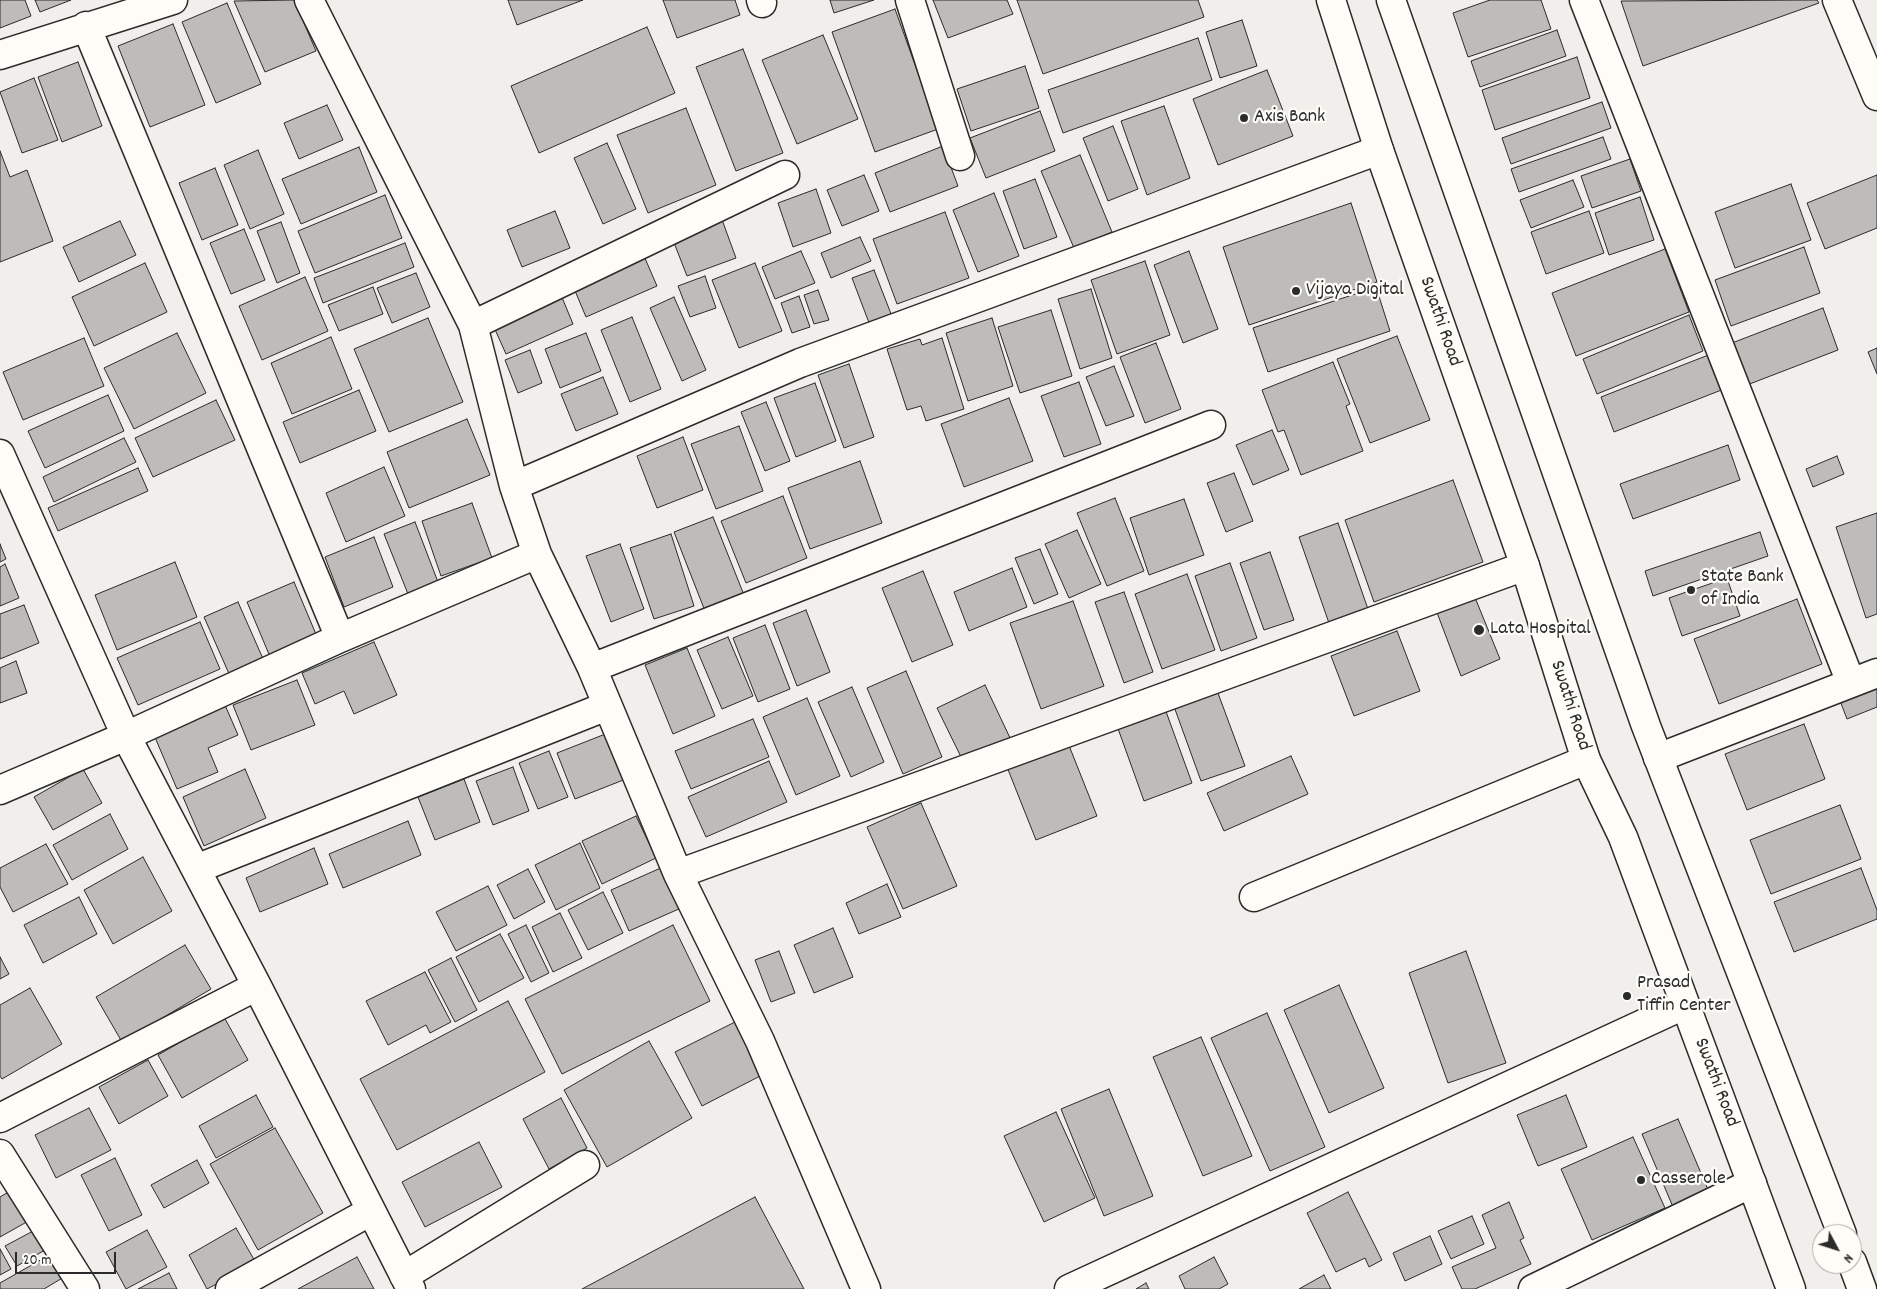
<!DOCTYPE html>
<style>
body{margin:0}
#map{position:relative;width:1877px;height:1289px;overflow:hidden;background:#f0efeb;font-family:Dekko,sans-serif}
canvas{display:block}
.north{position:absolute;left:1812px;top:1224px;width:50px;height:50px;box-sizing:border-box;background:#fdfcf7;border:1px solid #a9a8a5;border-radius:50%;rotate:130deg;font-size:14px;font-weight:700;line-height:20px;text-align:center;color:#2b2b2b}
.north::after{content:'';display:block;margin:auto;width:18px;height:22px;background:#2b2b2b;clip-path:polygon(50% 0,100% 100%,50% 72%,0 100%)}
.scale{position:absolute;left:15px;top:1252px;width:101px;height:22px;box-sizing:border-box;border:2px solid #2b2b2b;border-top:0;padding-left:6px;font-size:15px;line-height:18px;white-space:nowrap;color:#2b2b2b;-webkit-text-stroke:4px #fdfcf7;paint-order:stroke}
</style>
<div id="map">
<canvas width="1877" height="1289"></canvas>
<div class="north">N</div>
<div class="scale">20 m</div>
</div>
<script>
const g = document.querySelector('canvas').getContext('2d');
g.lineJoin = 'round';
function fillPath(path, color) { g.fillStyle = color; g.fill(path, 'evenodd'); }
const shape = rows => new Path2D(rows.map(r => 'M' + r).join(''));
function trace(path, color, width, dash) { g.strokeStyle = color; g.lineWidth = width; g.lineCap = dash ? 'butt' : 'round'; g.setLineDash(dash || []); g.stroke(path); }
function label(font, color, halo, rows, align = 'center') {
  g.font = font + ' Dekko,sans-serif'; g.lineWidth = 4.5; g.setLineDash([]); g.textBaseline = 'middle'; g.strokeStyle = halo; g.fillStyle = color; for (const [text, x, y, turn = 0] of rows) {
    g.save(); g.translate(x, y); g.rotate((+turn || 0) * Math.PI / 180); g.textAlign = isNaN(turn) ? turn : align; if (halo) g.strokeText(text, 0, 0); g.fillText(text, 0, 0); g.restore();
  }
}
const building = shape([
 [0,0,25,0,31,16,0,28,0,0],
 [35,0,71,0,40,12,35,0],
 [294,0,316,51,265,72,234,1,294,0],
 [508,0,583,0,517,25,508,0],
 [663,0,735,0,740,15,677,38,663,0],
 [830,0,874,0,834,13,830,0],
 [933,0,1007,0,1013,14,948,38,933,0],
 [1017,0,1198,0,1204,17,1043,74,1017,0],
 [1490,0,1541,0,1551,29,1468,57,1453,13,1490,0],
 [1817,0,1819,3,1643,66,1621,1,1817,0],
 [227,3,261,84,216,103,182,22,227,3],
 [895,9,938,129,875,152,832,32,895,9],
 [1242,20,1257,66,1220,78,1206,32,1242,20],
 [173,24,205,105,150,127,118,46,173,24],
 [647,27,675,93,539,153,511,86,647,27],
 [1557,30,1566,56,1480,87,1471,61,1557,30],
 [823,35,858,119,797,144,762,60,823,35],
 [1198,38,1212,80,1063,133,1048,90,1198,38],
 [743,49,783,153,736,171,696,67,743,49],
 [1577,57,1590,98,1495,130,1482,90,1577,57],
 [78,62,102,126,62,142,38,77,78,62],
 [1025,66,1039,108,971,131,957,89,1025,66],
 [1267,70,1293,136,1218,165,1193,99,1267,70],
 [34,78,58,140,22,153,0,92,34,78],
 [1602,102,1611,128,1511,164,1502,138,1602,102],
 [327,105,343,140,299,159,284,123,327,105],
 [1164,106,1190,178,1147,195,1121,121,1164,106],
 [686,108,716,185,648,213,617,135,686,108],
 [1040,111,1055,151,986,178,970,138,1040,111],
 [1113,126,1138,189,1108,201,1083,138,1113,126],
 [1603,137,1611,159,1519,192,1511,169,1603,137],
 [607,143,636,209,603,224,574,158,607,143],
 [943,146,958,186,890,212,875,173,943,146],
 [359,147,377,192,301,224,282,179,359,147],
 [258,150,284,214,250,229,224,165,258,150],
 [0,151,10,177,27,170,53,241,0,262,0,151],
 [1080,155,1112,232,1074,248,1041,171,1080,155],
 [1630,159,1641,191,1592,208,1581,176,1630,159],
 [215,168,238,225,202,240,179,183,215,168],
 [864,175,879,211,842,226,827,190,864,175],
 [1877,175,1877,228,1825,249,1807,203,1877,175],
 [1035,179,1057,237,1024,249,1003,191,1035,179],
 [1573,180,1584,207,1531,228,1520,200,1573,180],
 [1791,184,1811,240,1735,268,1715,212,1791,184],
 [816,189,831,233,793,247,778,203,816,189],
 [994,193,1019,256,978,272,953,210,994,193],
 [385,195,402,238,315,273,298,231,385,195],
 [1640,197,1654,240,1609,255,1595,213,1640,197],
 [1351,203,1377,282,1249,325,1223,247,1351,203],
 [555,211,570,248,522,267,507,230,555,211],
 [1589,211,1604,253,1546,274,1531,232,1589,211],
 [945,212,969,278,897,304,873,239,945,212],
 [721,217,736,258,687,276,671,235,721,217],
 [120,221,136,255,79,282,63,247,120,221],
 [281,222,300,273,277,283,257,231,281,222],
 [244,229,265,280,231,294,210,243,244,229],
 [860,237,871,261,831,278,821,253,860,237],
 [405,243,414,267,323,303,314,278,405,243],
 [1804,247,1820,293,1731,326,1715,280,1804,247],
 [1665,249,1689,312,1576,356,1552,293,1665,249],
 [801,251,815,283,775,299,762,267,801,251],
 [1189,251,1218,329,1183,343,1154,265,1189,251],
 [644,256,657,286,586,317,573,286,644,256],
 [1145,261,1170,335,1117,354,1091,280,1145,261],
 [145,263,167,312,94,346,72,297,145,263],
 [755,263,782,331,739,348,712,280,755,263],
 [874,270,893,319,871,328,852,278,874,270],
 [416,273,430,307,392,323,377,288,416,273],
 [705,276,716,308,690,317,678,286,705,276],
 [305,277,328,331,262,360,239,306,305,277],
 [373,287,383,314,339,331,328,305,373,287],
 [1376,287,1390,331,1268,372,1253,328,1376,287],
 [1091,289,1112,358,1080,369,1058,299,1091,289],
 [818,290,829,320,814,324,804,295,818,290],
 [561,295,573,324,506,354,493,325,561,295],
 [799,296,810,327,792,333,781,303,799,296],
 [674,297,706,370,682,381,650,308,674,297],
 [1823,308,1838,350,1747,385,1732,343,1823,308],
 [1051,310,1072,376,1020,393,998,327,1051,310],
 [1689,315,1703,351,1597,394,1583,359,1689,315],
 [632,317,661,389,630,402,601,330,632,317],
 [428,318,463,402,389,432,354,349,428,318],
 [992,318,1013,386,968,401,946,333,992,318],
 [177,333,206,393,134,429,104,368,177,333],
 [586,333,601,371,560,388,545,349,586,333],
 [1397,336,1430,420,1370,443,1337,359,1397,336],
 [331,337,352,389,292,414,271,363,331,337],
 [84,338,104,386,23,420,3,372,84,338],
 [942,338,964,409,926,421,921,406,907,410,887,349,920,339,922,345,942,338],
 [1156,343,1181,409,1145,423,1120,357,1156,343],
 [1877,348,1877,374,1868,352,1877,348],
 [530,350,542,383,518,393,505,360,530,350],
 [1711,354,1724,389,1614,432,1601,397,1711,354],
 [1333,362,1350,404,1346,406,1363,451,1301,475,1284,430,1278,432,1262,390,1333,362],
 [849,364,874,437,844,448,818,375,849,364],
 [1114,366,1134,416,1106,426,1086,377,1114,366],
 [603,377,618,414,576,431,561,394,603,377],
 [1079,382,1101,444,1064,457,1041,396,1079,382],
 [815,383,836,441,796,457,774,398,815,383],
 [359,390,376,431,300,463,283,422,359,390],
 [108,395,124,431,45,468,28,431,108,395],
 [1009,398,1033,461,964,487,941,424,1009,398],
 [216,400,235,440,153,477,135,438,216,400],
 [766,402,790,461,765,471,741,412,766,402],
 [467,419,490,475,409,508,387,452,467,419],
 [739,426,763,491,716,509,691,444,739,426],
 [1272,430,1289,470,1253,485,1236,445,1272,430],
 [683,437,703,490,657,508,637,456,683,437],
 [124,438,136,462,54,502,43,477,124,438],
 [1728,445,1740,480,1633,519,1620,484,1728,445],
 [1837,456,1844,474,1813,487,1806,469,1837,456],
 [860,461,882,523,810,549,788,488,860,461],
 [384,467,405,516,346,542,326,493,384,467],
 [138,468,148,491,58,531,48,508,138,468],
 [1234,473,1253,521,1226,532,1207,483,1234,473],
 [1453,480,1483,562,1374,602,1345,520,1453,480],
 [783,496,807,558,746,583,721,521,783,496],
 [1115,498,1144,571,1107,586,1077,513,1115,498],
 [1184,499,1204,555,1149,575,1130,518,1184,499],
 [472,503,492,558,441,576,422,521,472,503],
 [1877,513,1877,614,1866,618,1836,527,1877,513],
 [713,517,744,595,705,611,674,532,713,517],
 [415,522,438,582,408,594,384,534,415,522],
 [1338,523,1369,612,1330,626,1299,537,1338,523],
 [1077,530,1101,584,1069,598,1045,544,1077,530],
 [1760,532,1768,556,1653,596,1645,571,1760,532],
 [671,534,694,606,654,619,630,548,671,534],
 [374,537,393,587,344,607,325,557,374,537],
 [0,544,6,559,0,562,0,544],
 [620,544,644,609,611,622,586,556,620,544],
 [1040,549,1058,594,1034,604,1015,558,1040,549],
 [1270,552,1294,620,1264,630,1240,563,1270,552],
 [175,562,197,617,117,650,95,595,175,562],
 [1230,563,1257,638,1221,651,1195,576,1230,563],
 [5,564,19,598,0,606,0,567,5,564],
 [1012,568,1027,607,969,631,954,592,1012,568],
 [923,571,953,645,912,662,882,588,923,571],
 [1187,574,1215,650,1162,669,1135,594,1187,574],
 [1727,578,1740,616,1682,636,1669,598,1727,578],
 [294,582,318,639,271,659,247,602,294,582],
 [1124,592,1153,672,1124,683,1095,602,1124,592],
 [1474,595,1500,659,1461,676,1436,610,1474,595],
 [1797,599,1822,664,1719,704,1694,639,1797,599],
 [1073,601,1104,686,1041,709,1010,623,1073,601],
 [238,602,264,661,230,676,204,617,238,602],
 [24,605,39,643,0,659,0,614,24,605],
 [806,610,830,672,797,686,773,623,806,610],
 [200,622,220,669,138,705,117,658,200,622],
 [765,625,790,689,758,702,733,638,765,625],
 [1397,631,1420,691,1354,716,1331,656,1397,631],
 [728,637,753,696,722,709,697,650,728,637],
 [374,642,397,695,354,714,344,691,315,704,302,673,374,642],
 [687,648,715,716,673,734,645,665,687,648],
 [16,661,27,693,0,703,0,668,16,661],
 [906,671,942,757,903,774,867,688,906,671],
 [297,680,315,725,251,750,233,705,297,680],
 [1877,683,1877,707,1847,719,1839,698,1877,683],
 [985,685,1011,740,964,763,937,708,985,685],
 [1215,685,1245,766,1201,781,1172,701,1215,685],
 [852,687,884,762,851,777,818,702,852,687],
 [807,698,840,776,796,795,763,717,807,698],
 [225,705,238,735,208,748,218,772,177,789,154,735,225,705],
 [1164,706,1192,783,1144,801,1116,723,1164,706],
 [753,719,769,757,691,789,675,751,753,719],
 [1804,724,1825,779,1747,810,1725,754,1804,724],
 [613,731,631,777,575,799,557,753,613,731],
 [1066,738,1097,816,1036,840,1005,762,1066,738],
 [549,751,568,797,538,809,519,763,549,751],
 [1291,756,1308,794,1224,831,1207,793,1291,756],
 [769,761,787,802,706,837,688,797,769,761],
 [513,767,529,811,493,825,476,781,513,767],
 [83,769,102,803,53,830,34,797,83,769],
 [245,769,266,818,204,846,183,797,245,769],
 [464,779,480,822,435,840,418,797,464,779],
 [921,803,957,886,903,909,867,827,921,803],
 [1840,805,1861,859,1771,894,1750,840,1840,805],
 [110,814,128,849,72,880,53,845,110,814],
 [636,816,656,858,602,884,582,841,636,816],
 [408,821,421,855,343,888,329,854,408,821],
 [580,843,600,888,556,910,535,865,580,843],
 [46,844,68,884,13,912,0,887,0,868,46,844],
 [314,848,328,884,260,912,246,878,314,848],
 [143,857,172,911,113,944,84,890,143,857],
 [663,867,681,908,629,931,611,890,663,867],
 [1861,868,1877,910,1877,919,1794,952,1774,902,1861,868],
 [528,869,545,902,514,919,497,885,528,869],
 [887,884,901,917,859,934,846,903,887,884],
 [488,886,507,925,456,951,436,912,488,886],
 [603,892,623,933,588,950,568,910,603,892],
 [79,897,97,934,43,963,24,925,79,897],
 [560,913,582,958,553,972,532,927,560,913],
 [526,925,549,973,531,982,508,934,526,925],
 [673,925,710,1001,562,1074,525,999,673,925],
 [833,928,853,977,814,993,794,945,833,928],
 [500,934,524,978,479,1002,456,957,500,934],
 [185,945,211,989,122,1042,96,997,185,945],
 [779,951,795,993,771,1002,755,960,779,951],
 [1466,951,1506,1063,1448,1083,1409,973,1466,951],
 [0,957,9,974,0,979,0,957],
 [451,958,477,1010,455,1022,428,970,451,958],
 [425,972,451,1022,430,1033,426,1025,388,1045,366,1001,425,972],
 [1339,985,1384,1088,1329,1113,1284,1010,1339,985],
 [30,988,62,1044,2,1079,0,1076,0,1005,30,988],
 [508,1001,545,1072,397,1150,360,1079,508,1001],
 [1267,1013,1325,1147,1270,1171,1211,1038,1267,1013],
 [224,1017,248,1060,182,1098,158,1055,224,1017],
 [735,1022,762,1075,702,1106,675,1052,735,1022],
 [1201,1037,1252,1156,1203,1176,1153,1057,1201,1037],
 [649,1041,692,1118,607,1167,564,1090,649,1041],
 [148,1060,168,1096,119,1124,99,1087,148,1060],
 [1109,1089,1153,1196,1104,1216,1061,1109,1109,1089],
 [256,1095,273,1127,216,1158,199,1126,256,1095],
 [1566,1095,1587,1147,1538,1166,1517,1115,1566,1095],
 [561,1098,587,1148,549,1169,523,1119,561,1098],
 [89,1108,111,1150,56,1178,35,1135,89,1108],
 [1056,1112,1095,1198,1044,1222,1004,1136,1056,1112],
 [1678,1119,1709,1192,1673,1207,1642,1134,1678,1119],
 [275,1128,323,1213,258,1250,210,1164,275,1128],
 [1633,1137,1665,1208,1592,1240,1561,1169,1633,1137],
 [479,1142,502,1187,425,1227,402,1182,479,1142],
 [115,1158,142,1215,109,1231,81,1175,115,1158],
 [197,1160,209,1183,164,1208,151,1185,197,1160],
 [15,1188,32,1219,0,1237,0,1197,15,1188],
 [1348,1192,1382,1260,1369,1267,1365,1258,1336,1272,1307,1213,1348,1192],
 [755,1197,804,1289,582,1289,755,1197],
 [1509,1202,1524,1238,1520,1240,1531,1264,1475,1289,1462,1289,1452,1267,1496,1248,1482,1215,1509,1202],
 [1472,1216,1484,1244,1451,1259,1438,1231,1472,1216],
 [236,1228,256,1263,207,1289,189,1255,236,1228],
 [35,1230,45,1250,17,1266,5,1246,35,1230],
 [147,1230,167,1267,126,1289,106,1252,147,1230],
 [1430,1236,1442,1264,1405,1281,1393,1253,1430,1236],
 [0,1249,11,1269,0,1275,0,1249],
 [51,1254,64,1277,44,1289,0,1289,0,1283,51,1254],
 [357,1257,374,1289,298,1289,357,1257],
 [1214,1257,1228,1284,1219,1289,1185,1289,1179,1276,1214,1257],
 [169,1273,177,1289,138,1289,169,1273],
 [1324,1275,1331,1289,1299,1289,1324,1275],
 [1146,1283,1149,1289,1136,1289,1146,1283]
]);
const street = shape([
 [309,0,473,325,514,486,537,554],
 [761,0,762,3],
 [910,0,960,156],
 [1584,0,1851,683],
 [1837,0,1877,96],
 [86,26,340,638],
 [0,55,173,0],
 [473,325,785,175],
 [0,454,126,736,340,638,537,554,592,668,678,874,760,1041,866,1289],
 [514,486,800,363,1379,150],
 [592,668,1211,425],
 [1658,758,1877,673],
 [0,790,126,736,257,986,411,1289],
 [196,869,607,706],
 [678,874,1525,566],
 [1254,897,1586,760],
 [0,1118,257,986],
 [0,1154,85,1289],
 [404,1276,585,1165],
 [230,1289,371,1211],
 [1069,1289,1684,1005],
 [1533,1289,1752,1183]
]);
const secondary = shape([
 [1331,0,1379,150,1525,566,1586,760,1623,837,1791,1289],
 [1391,0,1646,726,1842,1234],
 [1852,1262,1862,1289]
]);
const markers = [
 [1244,118,5,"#2b2b2b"],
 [1296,291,5,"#2b2b2b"],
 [1691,590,5,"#2b2b2b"],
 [1479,630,6,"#2b2b2b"],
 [1627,996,5,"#2b2b2b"],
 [1641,1180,5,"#2b2b2b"]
];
const poiNames = [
 ["Axis Bank",1254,118],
 ["Vijaya Digital",1306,291],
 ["State Bank",1701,578],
 ["of India",1701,601],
 ["Lata Hospital",1490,630],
 ["Prasad",1637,984],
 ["Tiffin Center",1637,1007],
 ["Casserole",1651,1180]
];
const streetNames = [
 ["Swathi Road",1439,322,71],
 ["Swathi Road",1569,706,72],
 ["Swathi Road",1715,1083,69]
];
fillPath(building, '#bdbcb8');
trace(building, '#2b2b2b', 1);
trace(street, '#2b2b2b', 31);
trace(secondary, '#2b2b2b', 31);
trace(street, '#fdfcf7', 28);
trace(secondary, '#fdfcf7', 28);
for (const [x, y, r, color] of markers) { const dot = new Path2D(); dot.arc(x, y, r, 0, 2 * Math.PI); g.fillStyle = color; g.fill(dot); trace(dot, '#fdfcf7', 2); }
label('20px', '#2b2b2b', '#fdfcf7', poiNames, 'left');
label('20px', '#2b2b2b', '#fdfcf7', streetNames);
</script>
